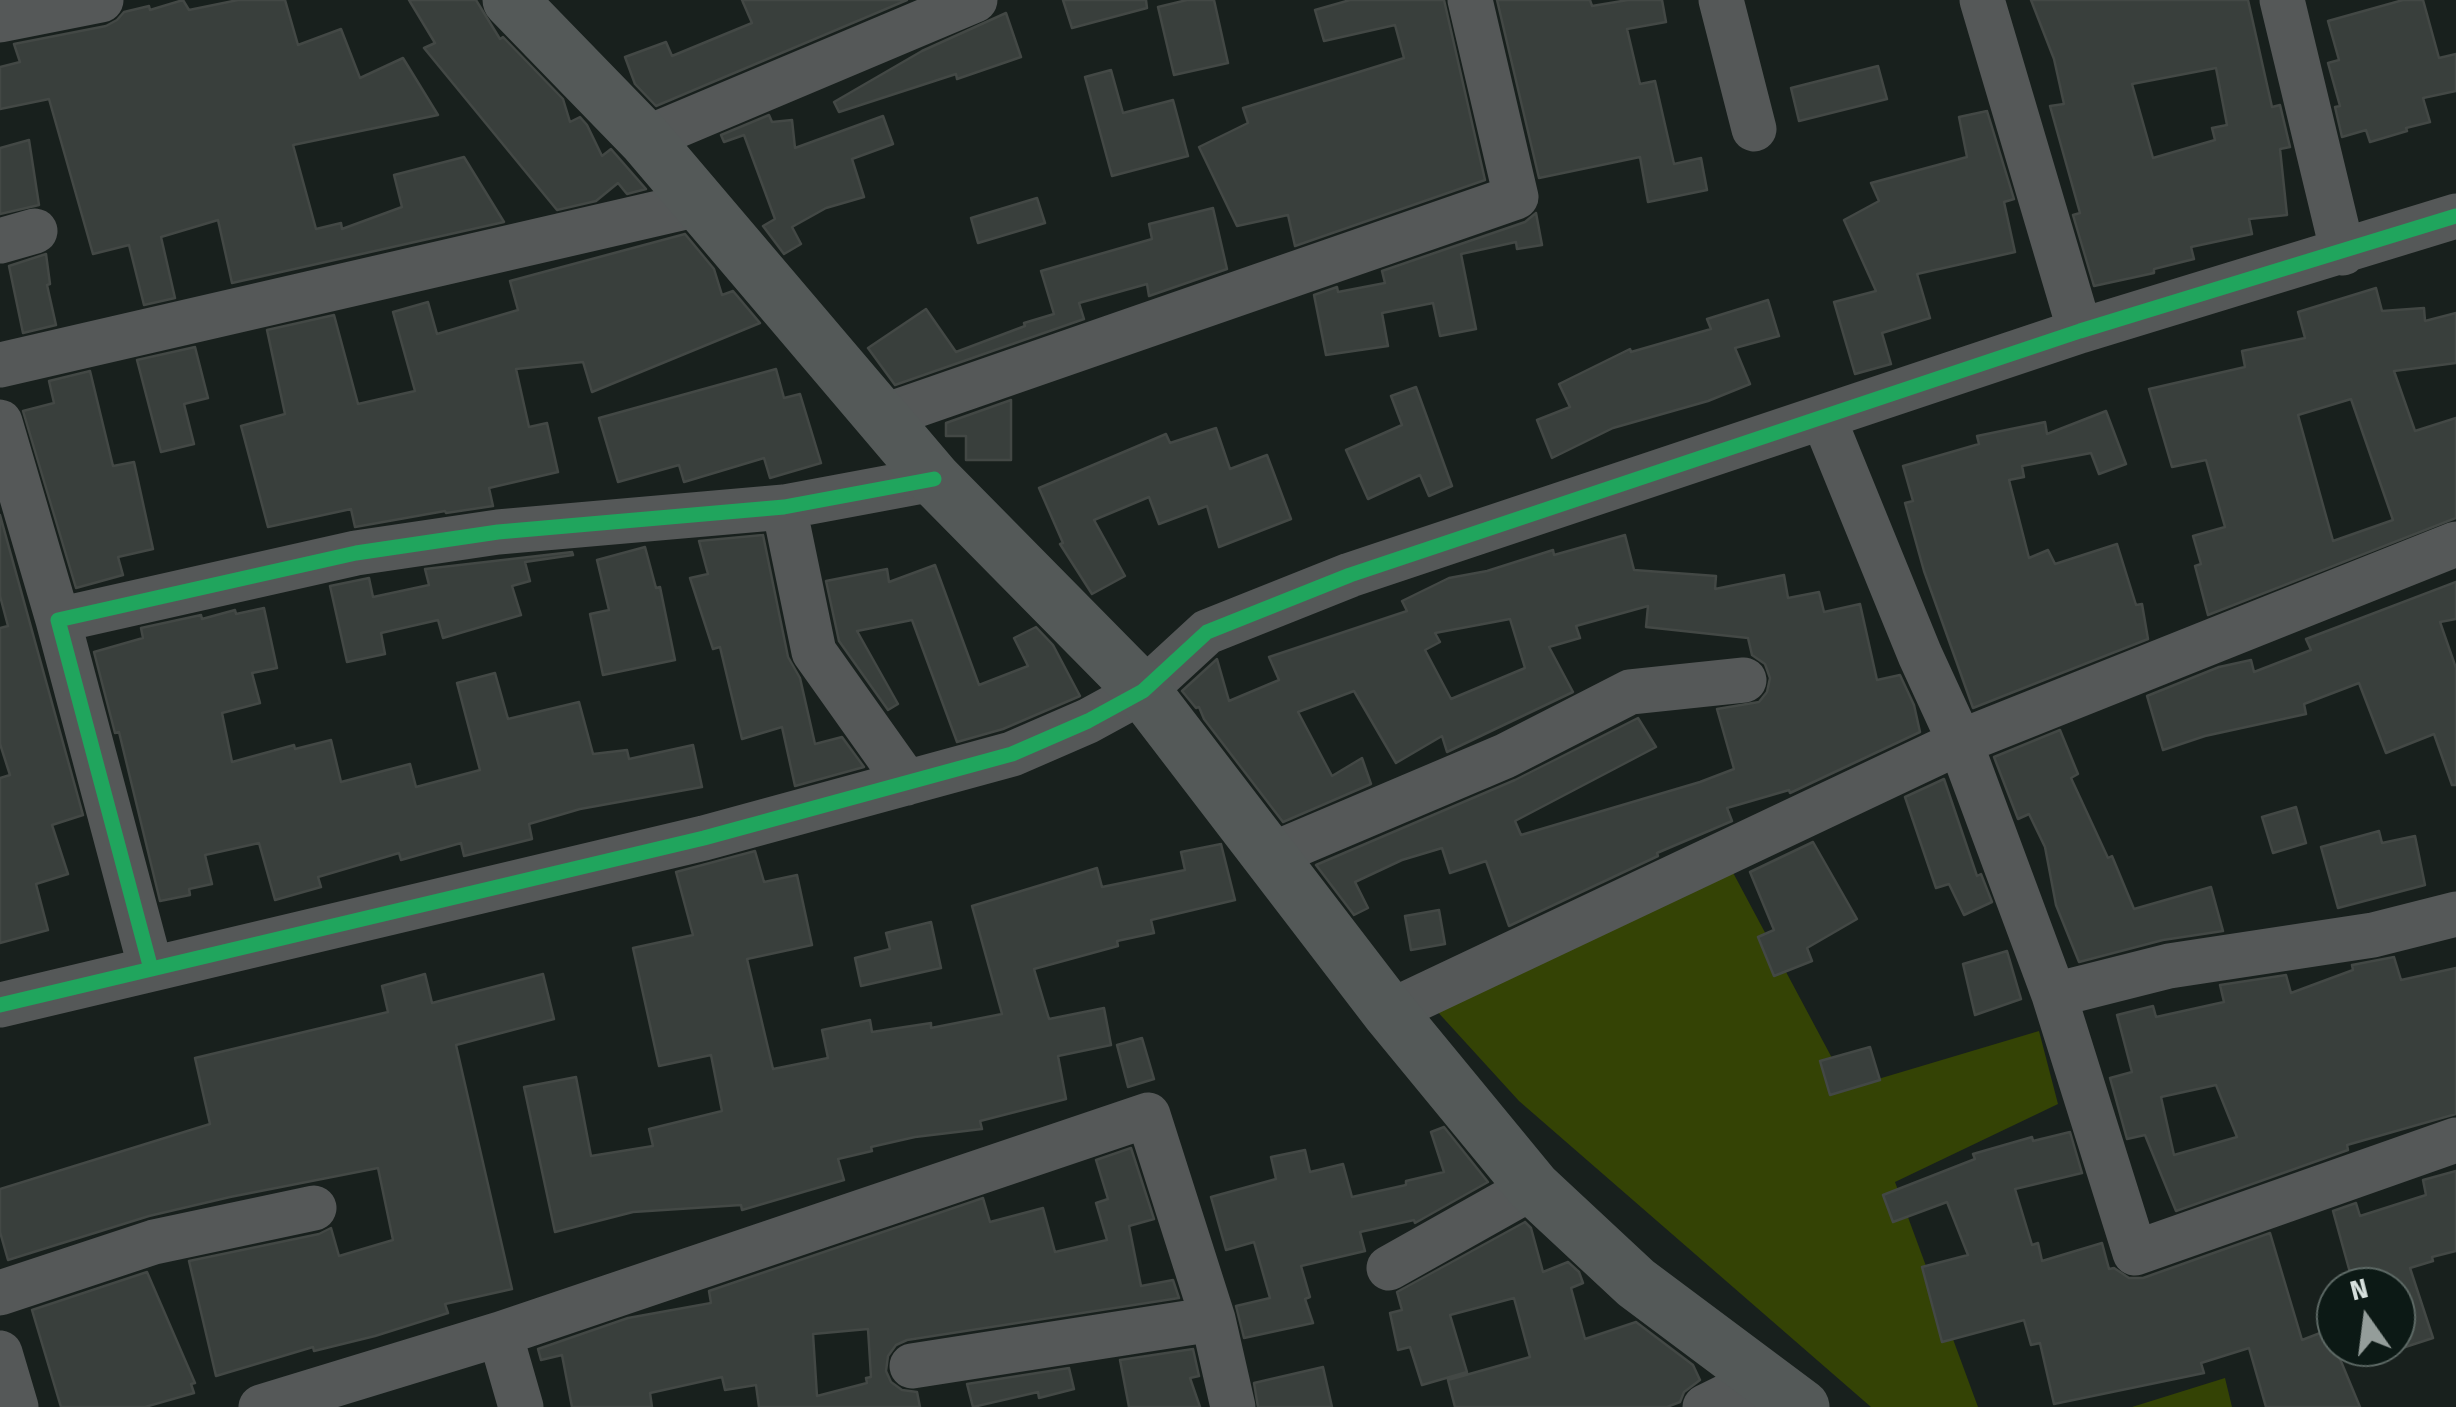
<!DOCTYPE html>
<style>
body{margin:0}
#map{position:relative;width:2456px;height:1407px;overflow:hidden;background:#18201d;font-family:"Fira Sans Condensed",sans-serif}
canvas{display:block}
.north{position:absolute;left:2316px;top:1267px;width:100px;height:100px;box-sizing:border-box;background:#0c1915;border:2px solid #5d6965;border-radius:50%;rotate:346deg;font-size:28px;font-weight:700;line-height:40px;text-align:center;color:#d7e0dd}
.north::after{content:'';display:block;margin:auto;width:35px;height:45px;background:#949d9a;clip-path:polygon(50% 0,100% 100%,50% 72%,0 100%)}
</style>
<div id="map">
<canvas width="2456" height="1407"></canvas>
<div class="north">N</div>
</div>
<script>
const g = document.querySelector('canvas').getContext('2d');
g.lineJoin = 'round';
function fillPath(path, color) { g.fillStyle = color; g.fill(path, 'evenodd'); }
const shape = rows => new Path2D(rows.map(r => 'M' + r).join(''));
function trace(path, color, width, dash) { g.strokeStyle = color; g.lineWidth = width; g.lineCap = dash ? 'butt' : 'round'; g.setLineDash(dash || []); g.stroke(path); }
const green = shape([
 [1730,867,1848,1088,2039,1031,2058,1104,1895,1182,1978,1407,1871,1407,1519,1101,1435,1009],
 [2225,1378,2232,1407,2132,1407]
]);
const building = shape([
 [183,0,189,10,238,0,285,0,298,45,341,29,360,78,403,58,438,115,293,145,316,229,341,223,342,229,402,207,394,175,464,157,504,222,232,283,218,220,161,237,175,298,144,305,129,245,93,254,49,99,0,109,0,67,20,62,14,44,106,26,117,20,124,12,149,6,150,10,183,0],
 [409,0,476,0,500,39,503,37,563,99,570,122,580,117,587,125,602,156,611,149,646,189,627,194,618,183,596,201,557,210,424,48,435,43,409,0],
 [742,0,907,0,656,106,635,84,625,57,666,42,672,56,752,23,742,0],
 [1063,0,1146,0,1147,8,1072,28,1063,0],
 [1187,0,1214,0,1228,63,1174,75,1158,7,1187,0],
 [1350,0,1444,0,1485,180,1295,246,1288,215,1237,226,1199,147,1248,123,1243,108,1404,58,1395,25,1324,41,1315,10,1350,0],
 [1497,0,1590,0,1592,6,1628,0,1662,0,1666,22,1627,29,1640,84,1655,81,1674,164,1701,158,1707,190,1648,202,1640,157,1539,178,1497,0],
 [2031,0,2248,0,2272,107,2280,105,2290,147,2280,149,2287,215,2249,219,2252,234,2191,247,2194,259,2154,269,2154,273,2094,286,2073,215,2080,213,2050,106,2064,104,2054,59,2031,0],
 [2216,68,2227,125,2212,128,2215,140,2153,158,2132,84,2216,68],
 [2403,0,2423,0,2439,58,2456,54,2456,91,2423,98,2430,122,2406,128,2407,131,2370,142,2366,130,2342,137,2335,107,2340,106,2328,63,2339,60,2328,21,2403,0],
 [1006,13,1021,57,957,79,956,74,839,112,834,102,922,51,1006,13],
 [1878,66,1887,99,1799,121,1791,88,1878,66],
 [1111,70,1123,113,1173,100,1188,156,1112,176,1085,77,1111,70],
 [1987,111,2014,199,2004,202,2015,252,1917,274,1930,318,1882,333,1891,364,1855,374,1834,302,1876,291,1844,220,1879,201,1871,183,1967,157,1959,117,1987,111],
 [769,115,772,122,792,120,795,148,883,116,893,144,852,159,864,197,826,208,792,227,801,244,784,254,763,226,775,219,744,135,724,142,721,135,769,115],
 [29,140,39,205,0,214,0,148,29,140],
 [1037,198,1045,223,978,243,971,218,1037,198],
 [1213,208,1227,269,1149,296,1147,284,1079,303,1084,319,895,385,868,348,926,309,956,352,1025,326,1024,323,1054,314,1041,271,1152,239,1149,224,1213,208],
 [1536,213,1542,245,1517,249,1516,242,1461,254,1476,329,1440,336,1433,303,1382,313,1388,346,1326,355,1314,295,1337,287,1338,292,1385,283,1382,271,1525,222,1536,213],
 [685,234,714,269,722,295,733,291,760,323,592,392,583,362,516,369,529,427,547,423,558,472,489,488,493,506,446,513,445,511,355,527,351,509,268,527,241,426,285,414,267,330,334,315,358,404,415,391,393,312,428,302,437,334,518,310,510,281,685,234],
 [46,254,50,284,47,285,56,325,23,333,9,266,46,254],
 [2376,288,2382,311,2424,308,2425,321,2456,313,2456,363,2394,371,2415,431,2456,418,2456,518,2208,615,2195,566,2201,564,2193,536,2225,527,2206,460,2172,467,2149,389,2245,367,2242,351,2305,338,2298,312,2376,288],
 [2351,399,2393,520,2333,541,2298,415,2351,399],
 [1768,300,1779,336,1735,348,1750,384,1708,401,1613,428,1552,458,1537,420,1570,407,1559,384,1630,349,1631,352,1711,329,1707,319,1768,300],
 [195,347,208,398,184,404,194,444,161,452,137,360,195,347],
 [776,369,784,398,800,394,821,463,770,478,764,458,684,482,679,465,618,482,599,418,776,369],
 [90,371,113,466,134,462,153,549,118,557,123,575,76,588,23,411,54,403,49,381,90,371],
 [1416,387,1452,486,1429,496,1420,475,1368,499,1346,450,1402,425,1391,396,1416,387],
 [1011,400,1011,460,966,460,966,436,946,436,946,423,1011,400],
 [2106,411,2126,464,2099,474,2091,453,2022,466,2024,477,2009,480,2029,558,2048,550,2055,564,2117,544,2136,605,2142,604,2148,639,1973,708,1924,571,1905,503,1913,501,1903,466,1979,444,1977,436,2045,422,2047,434,2106,411],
 [1216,428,1230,469,1267,455,1291,519,1219,547,1207,506,1159,524,1149,497,1094,520,1125,576,1092,594,1060,544,1063,543,1039,488,1166,434,1170,443,1216,428],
 [0,515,83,815,52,825,68,874,36,884,48,930,0,943,0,778,10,775,0,744,0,628,8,626,0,596,0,515],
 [763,535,788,657,800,678,815,744,842,737,864,767,795,786,782,727,742,739,720,647,713,649,690,578,708,574,699,541,763,535],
 [1625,535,1634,570,1716,576,1715,589,1784,575,1788,598,1819,592,1824,612,1860,604,1877,680,1900,675,1914,705,1920,732,1790,793,1789,790,1727,808,1732,821,1657,853,1658,856,1509,926,1486,861,1450,873,1442,848,1402,860,1355,882,1368,908,1354,915,1316,865,1515,780,1638,718,1656,747,1515,821,1521,835,1700,782,1734,769,1717,709,1759,702,1767,692,1770,678,1765,664,1752,655,1748,638,1646,627,1648,606,1576,626,1580,638,1549,647,1573,692,1447,752,1442,736,1396,763,1354,691,1298,712,1332,776,1362,758,1371,784,1283,822,1204,719,1199,707,1196,708,1182,691,1217,659,1229,701,1279,680,1269,657,1407,611,1402,601,1449,578,1487,571,1553,550,1554,555,1625,535],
 [1510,619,1525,668,1451,699,1425,650,1440,642,1435,633,1510,619],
 [645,547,656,588,660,587,675,660,603,675,590,614,609,610,597,560,645,547],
 [572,552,573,555,525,562,530,581,512,586,521,615,443,638,438,620,381,633,385,654,347,662,330,586,369,578,373,597,429,585,425,569,572,552],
 [935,565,979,685,1028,666,1014,638,1036,627,1053,645,1080,696,1003,729,957,742,912,620,857,631,898,704,888,710,839,641,826,581,887,569,889,582,935,565],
 [2456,582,2456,619,2440,622,2456,668,2456,785,2452,785,2434,734,2386,753,2359,683,2304,704,2306,714,2205,736,2163,750,2147,696,2219,667,2251,660,2254,672,2311,650,2306,639,2456,582],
 [264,608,277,668,252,673,260,703,222,713,232,762,294,745,295,749,331,740,341,782,410,764,416,787,480,770,457,683,495,673,508,719,579,702,593,754,627,750,629,759,693,745,702,787,580,809,529,824,532,839,464,856,461,843,401,860,399,853,318,877,321,887,275,900,259,843,205,855,212,884,189,889,190,895,160,901,119,732,115,733,94,652,143,638,141,628,201,615,202,619,235,610,236,614,264,608],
 [2060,730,2078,774,2071,778,2108,858,2112,856,2134,909,2211,887,2223,931,2163,940,2079,962,2056,905,2045,847,2029,814,2018,819,1994,757,2060,730],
 [1944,779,1977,876,1981,874,1992,902,1964,915,1949,884,1936,888,1905,797,1944,779],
 [2296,807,2306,843,2273,853,2262,817,2296,807],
 [2379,831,2382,843,2415,836,2425,885,2338,908,2321,847,2379,831],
 [1813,842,1857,919,1807,948,1812,961,1774,976,1758,937,1774,930,1750,872,1813,842],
 [1221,844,1235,900,1151,920,1154,933,1117,941,1118,946,1034,969,1049,1019,1104,1008,1111,1045,1058,1056,1066,1099,980,1121,982,1129,915,1137,871,1147,872,1151,838,1159,844,1180,742,1210,741,1205,633,1212,555,1232,524,1087,576,1077,591,1156,653,1146,649,1129,722,1111,711,1055,659,1066,633,948,693,935,676,872,755,851,764,882,797,875,812,945,747,959,773,1069,828,1058,822,1030,870,1020,872,1032,931,1023,931,1028,1002,1014,972,906,1097,868,1102,887,1185,870,1181,852,1221,844],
 [1439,910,1445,944,1411,950,1405,916,1439,910],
 [931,922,941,968,861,986,855,958,890,949,886,933,931,922],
 [2007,951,2021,999,1975,1015,1963,964,2007,951],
 [2394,957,2401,980,2456,968,2456,1114,2347,1145,2348,1150,2176,1211,2145,1135,2127,1139,2110,1078,2132,1072,2117,1015,2153,1006,2156,1017,2224,1002,2220,985,2286,975,2291,993,2353,970,2352,965,2394,957],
 [2216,1085,2237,1137,2174,1155,2161,1097,2216,1085],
 [425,974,432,1003,543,974,554,1019,456,1045,512,1289,445,1304,448,1313,375,1336,314,1351,313,1347,216,1376,189,1261,319,1234,331,1228,339,1256,393,1240,378,1168,230,1197,149,1216,8,1260,0,1232,0,1189,210,1124,195,1058,388,1012,382,986,425,974],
 [1142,1038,1154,1079,1128,1087,1117,1045,1142,1038],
 [1870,1047,1880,1080,1830,1095,1820,1061,1870,1047],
 [1444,1127,1488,1182,1415,1223,1414,1220,1360,1232,1365,1251,1301,1266,1310,1297,1305,1299,1313,1323,1244,1338,1236,1306,1270,1298,1254,1242,1226,1250,1211,1197,1276,1179,1271,1157,1305,1150,1310,1172,1343,1164,1352,1197,1406,1185,1406,1181,1444,1172,1431,1132,1444,1127],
 [2070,1132,2082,1173,2015,1189,2032,1245,2038,1243,2042,1261,2102,1243,2109,1269,2114,1268,2129,1278,2143,1278,2270,1233,2302,1340,2328,1330,2360,1407,2266,1407,2249,1348,2201,1363,2204,1373,2054,1404,2040,1343,2031,1345,2024,1320,1942,1342,1922,1267,1968,1255,1947,1202,1893,1222,1883,1195,1975,1159,1973,1154,2032,1137,2033,1141,2070,1132],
 [1131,1148,1154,1219,1129,1226,1141,1286,1173,1280,1179,1298,907,1340,896,1345,888,1356,886,1371,891,1382,902,1390,917,1392,920,1407,759,1407,756,1385,725,1390,722,1377,650,1393,652,1407,572,1407,562,1355,541,1360,538,1349,628,1318,711,1303,709,1291,983,1198,990,1222,1043,1208,1055,1252,1107,1240,1096,1203,1108,1199,1096,1160,1131,1148],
 [868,1329,871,1377,866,1378,867,1383,817,1396,813,1334,868,1329],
 [2456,1171,2456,1251,2432,1257,2433,1261,2410,1268,2433,1338,2396,1350,2396,1287,2354,1287,2333,1211,2356,1203,2360,1216,2426,1195,2423,1180,2456,1171],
 [1525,1222,1531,1228,1543,1272,1568,1262,1579,1272,1583,1283,1571,1288,1585,1339,1636,1322,1693,1365,1700,1380,1684,1392,1680,1402,1667,1407,1455,1407,1448,1380,1530,1357,1514,1298,1450,1315,1467,1372,1422,1385,1410,1347,1398,1350,1390,1313,1402,1310,1397,1292,1525,1222],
 [147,1272,195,1383,191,1384,194,1393,145,1407,61,1407,32,1310,147,1272],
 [1193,1349,1199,1376,1190,1378,1200,1407,1129,1407,1120,1360,1193,1349],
 [1323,1367,1332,1407,1258,1407,1254,1383,1323,1367],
 [1069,1368,1074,1389,1039,1398,1038,1392,973,1407,967,1384,1069,1368]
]);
const minor = shape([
 [1721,0,1754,129],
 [1982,0,2080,331],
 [2282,0,2343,253],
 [0,20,101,0],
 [645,139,975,0],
 [0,241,35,231],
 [0,365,698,204],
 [882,417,1516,197,1470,0],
 [1823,417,1920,655,1960,742,2054,995,2135,1253,2456,1140],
 [0,422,58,620],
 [784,507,814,652,907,783],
 [1269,856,1505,756,1630,692,1744,680],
 [151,969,58,620,356,553,498,532,784,507,934,479],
 [2054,995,2169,966,2373,935,2456,914],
 [0,1005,704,838,1012,754,1088,721,1143,691,1207,632,1350,575,2080,331,2456,216],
 [1389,1012,1960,742,2456,544],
 [1389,1268,1533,1187],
 [0,1293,154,1242,314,1208],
 [500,1334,1148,1115,1213,1319,1233,1407],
 [0,1353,16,1407],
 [912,1366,1213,1319],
 [261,1407,500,1334,521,1407],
 [1705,1407,1764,1378]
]);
const major = shape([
 [510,0,645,139,934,479,1143,691,1389,1012,1533,1187,1636,1283,1802,1407]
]);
const cycleway = shape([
 [151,969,58,620,356,553,498,532,784,507,934,479],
 [0,1005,704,838,1012,754,1088,721,1143,691,1207,632,1350,575,2080,331,2456,216]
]);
fillPath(green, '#344305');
fillPath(building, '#393f3c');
trace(building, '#434845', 2.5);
trace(minor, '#555858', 45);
trace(major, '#545958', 55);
trace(cycleway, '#20a55d', 15);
</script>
